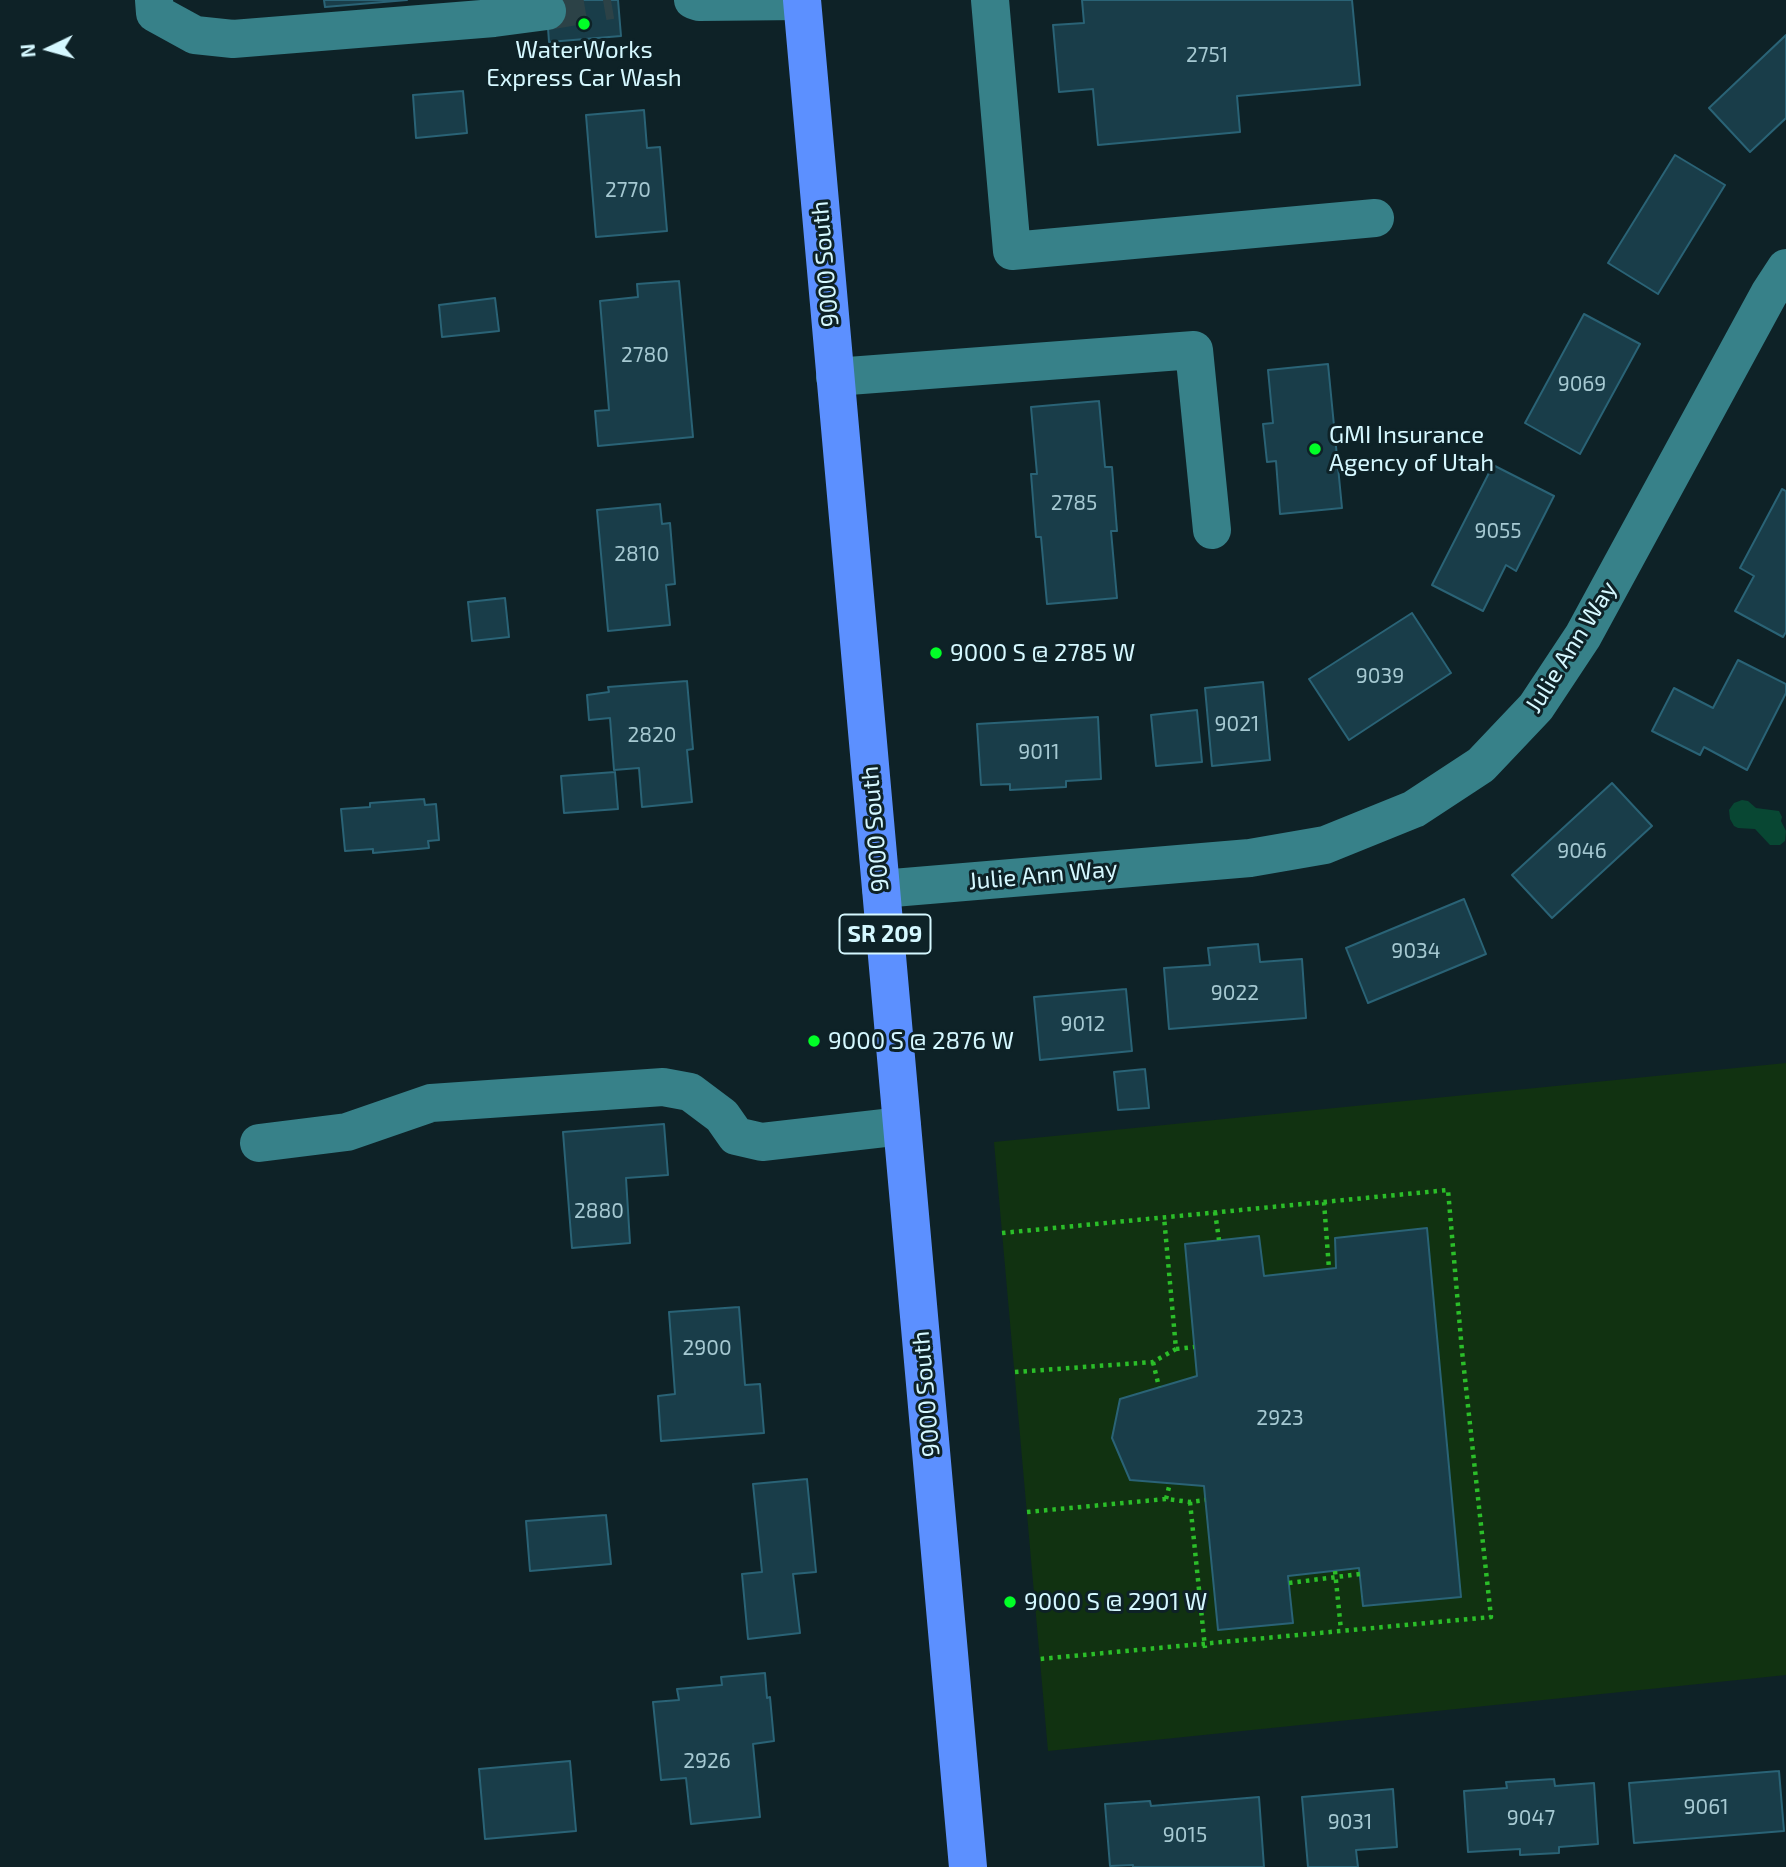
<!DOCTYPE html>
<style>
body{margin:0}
#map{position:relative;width:1786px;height:1867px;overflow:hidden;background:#0e2227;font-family:"Exo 2",sans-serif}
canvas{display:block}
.north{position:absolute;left:14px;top:14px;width:70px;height:70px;-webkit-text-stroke:5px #0e2227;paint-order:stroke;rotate:265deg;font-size:19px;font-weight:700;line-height:28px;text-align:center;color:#d5f8ff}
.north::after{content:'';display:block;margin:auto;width:24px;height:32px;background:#d5f8ff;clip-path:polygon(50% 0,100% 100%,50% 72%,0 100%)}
</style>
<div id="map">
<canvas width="1786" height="1867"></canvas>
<div class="north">N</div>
</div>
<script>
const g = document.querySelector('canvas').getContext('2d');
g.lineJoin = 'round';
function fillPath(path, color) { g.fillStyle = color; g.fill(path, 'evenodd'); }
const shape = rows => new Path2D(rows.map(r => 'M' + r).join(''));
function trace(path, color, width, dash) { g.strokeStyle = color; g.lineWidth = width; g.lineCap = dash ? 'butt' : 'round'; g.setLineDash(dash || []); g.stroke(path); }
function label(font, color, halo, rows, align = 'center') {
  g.font = font + ' "Exo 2",sans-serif'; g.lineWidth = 6; g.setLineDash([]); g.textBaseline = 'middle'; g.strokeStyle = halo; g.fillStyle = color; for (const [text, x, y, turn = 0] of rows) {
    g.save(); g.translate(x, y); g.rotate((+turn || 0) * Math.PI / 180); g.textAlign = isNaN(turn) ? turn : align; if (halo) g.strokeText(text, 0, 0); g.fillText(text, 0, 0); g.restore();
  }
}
const green = shape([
 [1786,1063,1786,1675,1048,1751,994,1142]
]);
const water = shape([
 [1742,800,1748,801,1756,808,1779,811,1782,817,1781,821,1786,831,1785,841,1780,845,1770,845,1755,829,1738,828,1734,826,1730,819,1729,810,1734,803]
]);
const building = shape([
 [324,0,407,0,325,7,324,0],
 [546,0,618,0,621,36,549,42,546,0],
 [1082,0,1352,0,1360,85,1237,96,1240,132,1098,145,1093,89,1059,92,1053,25,1084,23,1082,0],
 [1786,35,1786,118,1750,152,1709,108,1786,35],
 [463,91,467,133,416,138,413,95,463,91],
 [644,110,647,148,660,147,667,231,596,237,586,115,644,110],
 [1675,155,1725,185,1658,294,1608,263,1675,155],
 [679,281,693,437,598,446,595,411,609,410,600,301,638,297,637,284,679,281],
 [495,298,499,331,442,337,439,305,495,298],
 [1584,314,1640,344,1580,454,1525,423,1584,314],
 [1328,364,1342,508,1280,514,1276,461,1267,462,1263,424,1273,423,1268,370,1328,364],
 [1099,401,1105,467,1112,467,1117,531,1111,531,1117,598,1047,604,1041,537,1036,537,1031,474,1037,474,1031,407,1099,401],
 [1493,465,1554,496,1516,571,1506,565,1483,611,1432,585,1493,465],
 [1782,489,1786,491,1786,632,1783,637,1735,611,1754,576,1740,568,1782,489],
 [660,504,662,524,670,523,675,584,666,585,670,625,608,631,597,510,660,504],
 [505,598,509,637,472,641,468,602,505,598],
 [1412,613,1451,673,1349,740,1309,679,1412,613],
 [1738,660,1786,684,1786,693,1747,770,1704,747,1700,755,1652,731,1674,688,1713,708,1738,660],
 [687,681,693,749,687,750,692,802,642,807,639,768,614,770,610,718,589,720,587,695,609,692,608,687,687,681],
 [1263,682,1270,760,1212,766,1205,688,1263,682],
 [1197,710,1202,762,1156,766,1151,715,1197,710],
 [1098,717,1101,779,1066,781,1066,787,1010,790,1010,784,981,785,977,724,1098,717],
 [615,772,618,809,564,813,561,776,615,772],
 [1612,783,1652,826,1552,918,1512,875,1612,783],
 [424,799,425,805,436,804,439,840,428,841,429,848,373,853,373,849,345,851,341,809,370,807,370,803,424,799],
 [1464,899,1486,954,1368,1003,1346,948,1464,899],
 [1258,944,1260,962,1302,959,1306,1018,1169,1029,1164,968,1210,965,1208,948,1258,944],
 [1126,989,1132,1051,1040,1060,1034,997,1126,989],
 [1145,1069,1149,1108,1118,1110,1114,1072,1145,1069],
 [664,1124,668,1175,626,1178,630,1243,572,1248,563,1132,664,1124],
 [1427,1228,1461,1597,1363,1606,1359,1568,1288,1576,1293,1623,1218,1630,1204,1486,1130,1480,1112,1438,1120,1399,1197,1376,1185,1244,1259,1236,1264,1276,1336,1268,1335,1238,1427,1228],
 [739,1307,745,1385,760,1384,764,1433,661,1441,658,1396,675,1394,669,1312,739,1307],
 [807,1479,816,1572,793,1574,800,1633,748,1639,742,1574,762,1572,753,1484,807,1479],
 [606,1515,611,1564,530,1571,526,1521,606,1515],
 [765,1673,767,1698,770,1697,774,1741,753,1744,760,1817,691,1824,686,1778,661,1780,653,1702,679,1700,677,1689,722,1685,721,1677,765,1673],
 [570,1761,576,1831,485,1839,479,1769,570,1761],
 [1779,1771,1784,1831,1634,1843,1629,1783,1779,1771],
 [1554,1779,1555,1786,1594,1783,1598,1844,1559,1847,1559,1853,1520,1855,1520,1849,1468,1852,1464,1791,1507,1788,1506,1782,1554,1779],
 [1393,1789,1397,1847,1356,1850,1358,1867,1308,1867,1302,1797,1393,1789],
 [1259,1797,1264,1867,1133,1867,1133,1865,1110,1866,1105,1804,1150,1801,1151,1806,1259,1797]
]);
const minorTunnel = shape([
 [547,11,611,0]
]);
const path = shape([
 [1324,1202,1329,1269],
 [1215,1212,1219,1240],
 [1002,1233,1448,1190,1462,1351,1491,1617,1040,1659],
 [1176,1349,1194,1347],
 [1153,1362,1159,1387],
 [1015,1372,1153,1362,1176,1349,1164,1217],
 [1166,1499,1170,1483],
 [1190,1502,1205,1648],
 [1027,1512,1166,1499,1190,1502,1205,1500],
 [1335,1571,1341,1630],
 [1289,1583,1360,1574]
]);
const minor = shape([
 [154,0,155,13,195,35,233,39,494,18,547,11],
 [693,0,699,2,802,1],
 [990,0,1012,251,1375,218],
 [835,377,1194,350,1212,530],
 [881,889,1250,858,1325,845,1414,809,1481,765,1536,707,1583,636,1769,294,1786,268],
 [259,1143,347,1132,431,1103,663,1087,690,1092,722,1116,736,1136,762,1142,902,1126]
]);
const major = shape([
 [802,0,968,1867]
]);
const markers = [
 [584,24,7,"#01ff27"],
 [1315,449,7,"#01ff27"],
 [936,653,7,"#01ff27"],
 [814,1041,7,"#01ff27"],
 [1010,1602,7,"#01ff27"]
];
const numberNames = [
 ["2751",1207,55],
 ["2770",628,190],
 ["2780",645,355],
 ["9069",1582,384],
 ["2785",1074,503],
 ["9055",1498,531],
 ["2810",637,554],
 ["9039",1380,676],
 ["9021",1237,724],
 ["2820",652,735],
 ["9011",1039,752],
 ["9046",1582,851],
 ["9034",1416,951],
 ["9022",1235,993],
 ["9012",1083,1024],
 ["2880",599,1211],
 ["2900",707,1348],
 ["2923",1280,1418],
 ["2926",707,1761],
 ["9061",1706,1807],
 ["9047",1531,1818],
 ["9031",1350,1822],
 ["9015",1185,1835]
];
const shields = [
 [885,934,91]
];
const shieldNames = [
 ["SR 209",885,934]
];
const poiNames = [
 ["WaterWorks",584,50,"center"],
 ["Express Car Wash",584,78,"center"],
 ["GMI Insurance",1329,435],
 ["Agency of Utah",1329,463],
 ["9000 S @ 2785 W",950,653],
 ["9000 S @ 2876 W",828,1041],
 ["9000 S @ 2901 W",1024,1602]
];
const streetNames = [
 ["9000 South",825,264,-95],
 ["Julie Ann Way",1571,647,-58],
 ["9000 South",875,829,-95],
 ["Julie Ann Way",1043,875,-5],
 ["9000 South",926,1394,-95]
];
fillPath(green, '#113211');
fillPath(water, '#084733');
fillPath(building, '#193d49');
trace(building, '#2a6376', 2);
trace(minorTunnel, '#2c4247', 38, [38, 19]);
trace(path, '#2bbe29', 4.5, [3.5, 5]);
trace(minor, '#378189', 38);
trace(major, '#5c90ff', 38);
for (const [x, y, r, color] of markers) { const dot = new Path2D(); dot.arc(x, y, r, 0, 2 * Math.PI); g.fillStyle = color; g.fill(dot); trace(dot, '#0e2227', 2.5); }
label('21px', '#a6c9d2', null, numberNames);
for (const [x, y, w] of shields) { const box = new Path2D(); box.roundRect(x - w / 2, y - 19.5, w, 39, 5); g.fillStyle = '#0e2227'; g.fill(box); trace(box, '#d5f8ff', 2); }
label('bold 23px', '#d5f8ff', null, shieldNames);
label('24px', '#d5f8ff', '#0e2227', poiNames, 'left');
label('24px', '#d5f8ff', '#0e2227', streetNames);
</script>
